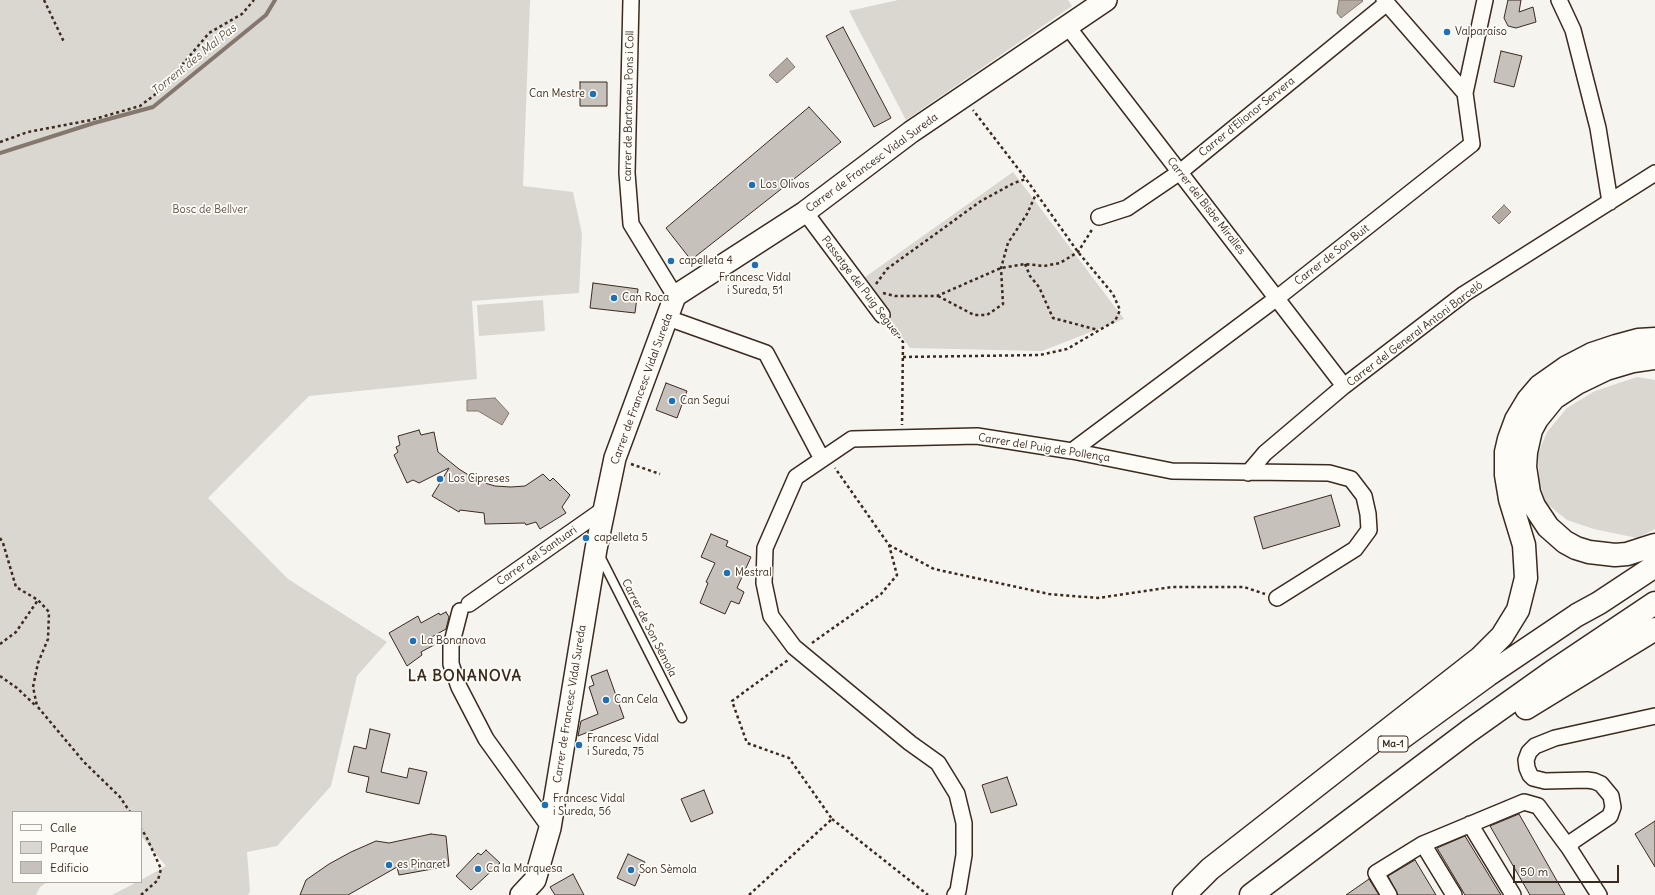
<!DOCTYPE html>
<meta charset="utf-8">
<style>
body{margin:0}
#map{position:relative;width:1655px;height:895px;overflow:hidden;background:#f5f4ee;font-family:Delius,sans-serif}
canvas{display:block}
.legend{position:absolute;left:12px;top:811px;width:130px;height:72px;box-sizing:border-box;background:#fdfcf7;border:1px solid #afa8a0;margin:0;padding:5px 7px;list-style:none;font-size:12px;color:#3b2a1e}
.legend li{display:flex;align-items:center;gap:8px;height:20px}
.legend b{width:20px;border:1px solid #afa8a0}
.scale{position:absolute;left:1513px;top:865px;width:106px;height:18px;box-sizing:border-box;border:2px solid #3b2a1e;border-top:0;padding-left:5px;font-size:12px;line-height:14px;white-space:nowrap;color:#3b2a1e;-webkit-text-stroke:3px #fdfcf7;paint-order:stroke}
</style>
<div id="map">
<canvas width="1655" height="895"></canvas>
<ul class="legend">
<li><b style="height:5px;background:#fdfcf7"></b>Calle</li>
<li><b style="height:11px;background:#dad6d0"></b>Parque</li>
<li><b style="height:11px;background:#c7c1bb"></b>Edificio</li>
</ul>
<div class="scale">50 m</div>
</div>
<script>
const g = document.querySelector('canvas').getContext('2d');
g.lineJoin = 'round';
function fillPath(path, color) { g.fillStyle = color; g.fill(path, 'evenodd'); }
const shape = rows => new Path2D(rows.map(r => 'M' + r).join(''));
function trace(path, color, width, dash) { g.strokeStyle = color; g.lineWidth = width; g.lineCap = dash ? 'butt' : 'round'; g.setLineDash(dash || []); g.stroke(path); }
function label(font, color, halo, rows, align = 'center') {
  g.font = font + ' Delius,sans-serif'; g.lineWidth = 3.5; g.setLineDash([]); g.textBaseline = 'middle'; g.strokeStyle = halo; g.fillStyle = color; for (const [text, x, y, turn = 0] of rows) {
    g.save(); g.translate(x, y); g.rotate((+turn || 0) * Math.PI / 180); g.textAlign = isNaN(turn) ? turn : align; if (halo) g.strokeText(text, 0, 0); g.fillText(text, 0, 0); g.restore();
  }
}
const green = shape([
 [0,0,530,0,523,186,573,192,582,234,579,293,472,301,477,379,309,396,208,498,288,579,387,642,357,676,331,786,277,846,247,852,250,891,248,895,112,895,137,882,141,882,141,880,166,866,141,836,141,812,13,812,13,882,47,882,40,887,36,895,0,895],
 [898,0,1068,0,1072,6,906,120,849,11],
 [1013,172,1124,319,1042,351,910,348,861,280],
 [543,300,545,331,479,336,477,305],
 [1637,377,1655,380,1655,529,1637,538,1594,529,1567,520,1546,503,1539,481,1538,454,1547,432,1567,408,1595,391]
]);
const water = shape([
 [1339,0,1362,0,1363,1,1341,18,1337,13,1339,0],
 [787,58,795,67,777,83,769,75,787,58],
 [1504,205,1511,212,1499,224,1492,217,1504,205],
 [495,398,509,413,502,425,478,411,467,411,467,400,495,398]
]);
const stream = shape([
 [0,153,94,123,153,107,266,15,275,0]
]);
const building = shape([
 [1508,0,1521,0,1519,12,1533,7,1536,22,1516,28,1508,26,1504,18,1508,0],
 [843,27,891,118,874,127,826,36,843,27],
 [1501,51,1522,56,1514,87,1494,82,1501,51],
 [580,82,607,82,607,106,580,106,580,82],
 [809,107,841,142,691,260,666,228,809,107],
 [593,283,638,289,635,313,590,308,593,283],
 [666,383,687,391,677,418,656,410,666,383],
 [419,430,421,435,434,432,438,452,459,469,478,481,495,486,511,487,525,486,543,474,550,481,553,478,570,495,562,507,566,513,540,529,536,522,526,525,525,523,485,524,484,513,460,510,459,512,432,496,449,468,419,483,413,480,407,483,394,455,398,452,396,447,400,445,398,436,419,430],
 [1331,495,1340,526,1263,549,1254,517,1331,495],
 [711,534,728,541,726,546,751,557,737,588,744,592,739,604,731,601,725,614,700,603,708,583,706,582,715,563,701,557,711,534],
 [446,612,449,617,446,629,430,638,434,645,421,652,422,655,407,666,389,633,418,616,421,623,439,613,440,615,446,612],
 [607,670,624,718,578,736,581,721,598,714,589,687,594,685,591,676,607,670],
 [370,729,390,734,381,772,407,778,409,768,427,772,419,804,366,792,369,777,348,772,354,746,366,749,370,729],
 [1007,777,1017,805,991,813,982,785,1007,777],
 [704,790,713,813,691,822,681,799,704,790],
 [1519,814,1565,895,1530,895,1490,826,1519,814],
 [1655,821,1655,867,1635,834,1655,821],
 [431,834,446,836,449,866,399,875,397,867,348,895,300,895,306,880,329,864,351,852,376,841,389,843,431,834],
 [1465,836,1501,895,1465,895,1437,848,1465,836],
 [486,850,500,863,471,890,456,876,478,853,481,855,486,850],
 [628,854,645,862,635,886,617,878,628,854],
 [1415,860,1436,895,1398,895,1388,876,1415,860],
 [573,874,584,895,555,895,550,887,573,874],
 [1369,879,1379,895,1346,895,1369,879]
]);
const path = shape([
 [44,0,64,42],
 [0,142,28,132,91,120,140,106,161,90,209,33,242,14,254,0],
 [1025,264,1030,276,1039,287,1053,318,1098,330],
 [876,284,887,269,981,201,1014,183,1026,179],
 [883,293,895,296,937,296,1001,268,1025,264,1044,266,1060,263,1078,252,1093,228],
 [938,296,974,315,987,315,1003,304,1001,268,1008,243,1027,214,1036,194],
 [891,326,903,342,902,425],
 [903,357,1040,355,1067,349,1115,321,1120,310,1113,294,1078,252,1026,179,973,110],
 [631,464,660,474],
 [0,538,3,543,16,587,38,600,49,612,48,639,38,663,33,687,37,706,84,762,120,797,130,812],
 [889,545,934,569,1049,594,1098,598,1172,587,1244,587,1265,594],
 [812,643,881,594,897,575,889,545,835,468],
 [0,644,16,632,38,600],
 [0,676,17,688,36,706],
 [832,819,928,895],
 [141,895,158,880,161,869,146,836,141,829],
 [749,895,832,819,789,758,747,743,732,701,788,660]
]);
const lane = shape([
 [600,556,682,718]
]);
const street = shape([
 [631,0,627,173,631,224,675,296],
 [1384,0,1465,93],
 [1559,0,1573,30,1598,128,1610,202],
 [1068,27,1344,386],
 [805,212,882,315],
 [1099,217,1127,208,1180,172,1387,3],
 [668,318,766,353,822,459],
 [1072,451,1277,298,1472,144,1465,93,1485,0],
 [1248,473,1265,453,1344,386,1464,294,1655,173],
 [469,604,604,509],
 [460,611,451,646,451,664,459,687,486,739,550,828],
 [1470,824,1513,895],
 [1423,844,1454,895],
 [1569,848,1573,841,1610,816,1613,807,1611,796,1601,784,1594,781,1587,780,1545,781,1533,778,1530,775,1527,768,1526,760,1529,752,1535,746,1555,738,1655,716],
 [955,895,958,891,964,855,964,823,957,794,938,763,910,743,794,647,771,616,764,583,765,548,796,477,852,439,977,436,1072,451,1172,471,1329,473,1351,479,1364,496,1368,514,1369,530,1355,549,1277,598],
 [1389,895,1376,873,1423,844,1524,802,1538,806,1569,848,1599,895]
]);
const secondary = shape([
 [521,895,535,880,550,828,596,549,615,458,675,296,805,212,911,132,1106,0]
]);
const highway = shape([
 [1655,358,1633,361,1606,369,1577,383,1554,398,1537,419,1531,430,1526,452,1525,467,1529,493,1534,506,1548,527,1565,542,1576,548,1589,552,1615,555,1627,554,1655,545],
 [1526,708,1655,629],
 [1400,739,1488,675,1577,615,1599,603,1655,566],
 [1184,895,1210,869,1480,658,1502,636,1518,610,1526,578,1524,545,1510,499,1506,475,1506,452,1509,439,1516,420,1528,400,1540,386,1567,367,1592,354,1616,346,1638,340,1655,339],
 [1251,895,1469,731,1552,672,1655,603]
]);
const markers = [
 [1447,32,4,"#1f6fb2"],
 [593,94,4,"#1f6fb2"],
 [752,185,4,"#1f6fb2"],
 [671,261,4,"#1f6fb2"],
 [755,265,4,"#1f6fb2"],
 [614,298,4,"#1f6fb2"],
 [672,401,4,"#1f6fb2"],
 [440,479,4,"#1f6fb2"],
 [586,538,4,"#1f6fb2"],
 [727,573,4,"#1f6fb2"],
 [413,641,4,"#1f6fb2"],
 [606,700,4,"#1f6fb2"],
 [579,745,4,"#1f6fb2"],
 [545,805,4,"#1f6fb2"],
 [389,865,4,"#1f6fb2"],
 [478,869,4,"#1f6fb2"],
 [631,870,4,"#1f6fb2"]
];
const shields = [
 [1393,744,30]
];
const shieldNames = [
 ["Ma-1",1393,744]
];
const poiNames = [
 ["Valparaíso",1455,32],
 ["Can Mestre",585,94,"right"],
 ["Los Olivos",760,185],
 ["capelleta 4",679,261],
 ["Francesc Vidal",755,278,"center"],
 ["i Sureda, 51",755,291,"center"],
 ["Can Roca",622,298],
 ["Can Seguí",680,401],
 ["Los Cipreses",448,479],
 ["capelleta 5",594,538],
 ["Mestral",735,573],
 ["La Bonanova",421,641],
 ["Can Cela",614,700],
 ["Francesc Vidal",587,739],
 ["i Sureda, 75",587,752],
 ["Francesc Vidal",553,799],
 ["i Sureda, 56",553,812],
 ["es Pinaret",397,865],
 ["Ca la Marquesa",486,869],
 ["Son Sèmola",639,870]
];
const streetNames = [
 ["carrer de Bartomeu Pons i Coll",629,106,-89],
 ["Carrer d'Elionor Servera",1247,117,-39],
 ["Carrer de Francesc Vidal Sureda",872,163,-36],
 ["Carrer del Bisbe Miralles",1206,206,52],
 ["Carrer de Son Buit",1332,255,-38],
 ["Passatge del Puig Seguer",861,287,53],
 ["Carrer del General Antoni Barceló",1415,334,-37],
 ["Carrer de Francesc Vidal Sureda",642,389,-70],
 ["Carrer del Puig de Pollença",1044,448,9],
 ["Carrer del Santuari",537,556,-35],
 ["Carrer de Son Sémola",649,628,63],
 ["Carrer de Francesc Vidal Sureda",570,704,-81]
];
const parkNames = [
 ["Bosc de Bellver",210,210]
];
const waterNames = [
 ["Torrent des Mal Pas",194,60,-39]
];
const districtNames = [
 ["LA BONANOVA",465,677]
];
fillPath(green, '#dad6d0');
fillPath(water, '#b4aca4');
trace(water, '#84786e', 1);
trace(stream, '#84786e', 4);
fillPath(building, '#c7c1bb');
trace(building, '#3b2a1e', 1);
trace(lane, '#3b2a1e', 11);
trace(street, '#3b2a1e', 18);
trace(secondary, '#3b2a1e', 24);
trace(highway, '#3b2a1e', 25);
trace(path, '#3b2a1e', 2.5, [3, 3]);
trace(lane, '#fdfcf7', 8);
trace(street, '#fdfcf7', 15);
trace(secondary, '#fdfcf7', 21);
trace(highway, '#fdfcf7', 22);
for (const [x, y, r, color] of markers) { const dot = new Path2D(); dot.arc(x, y, r, 0, 2 * Math.PI); g.fillStyle = color; g.fill(dot); trace(dot, '#fdfcf7', 1.5); }
for (const [x, y, w] of shields) { const box = new Path2D(); box.roundRect(x - w / 2, y - 8, w, 16, 3); g.fillStyle = '#fdfcf7'; g.fill(box); trace(box, '#3b2a1e', 1); }
label('bold 10px', '#3b2a1e', null, shieldNames);
label('11px', '#3b2a1e', '#fdfcf7', poiNames, 'left');
label('11px', '#3b2a1e', '#fdfcf7', streetNames);
label('11px', '#63554a', '#fdfcf7', parkNames);
label('italic 12px', '#65584d', '#fdfcf7', waterNames);
g.letterSpacing = '1px';
label('bold 15px', '#3b2a1e', '#fdfcf7', districtNames);
g.letterSpacing = '0px';
</script>
